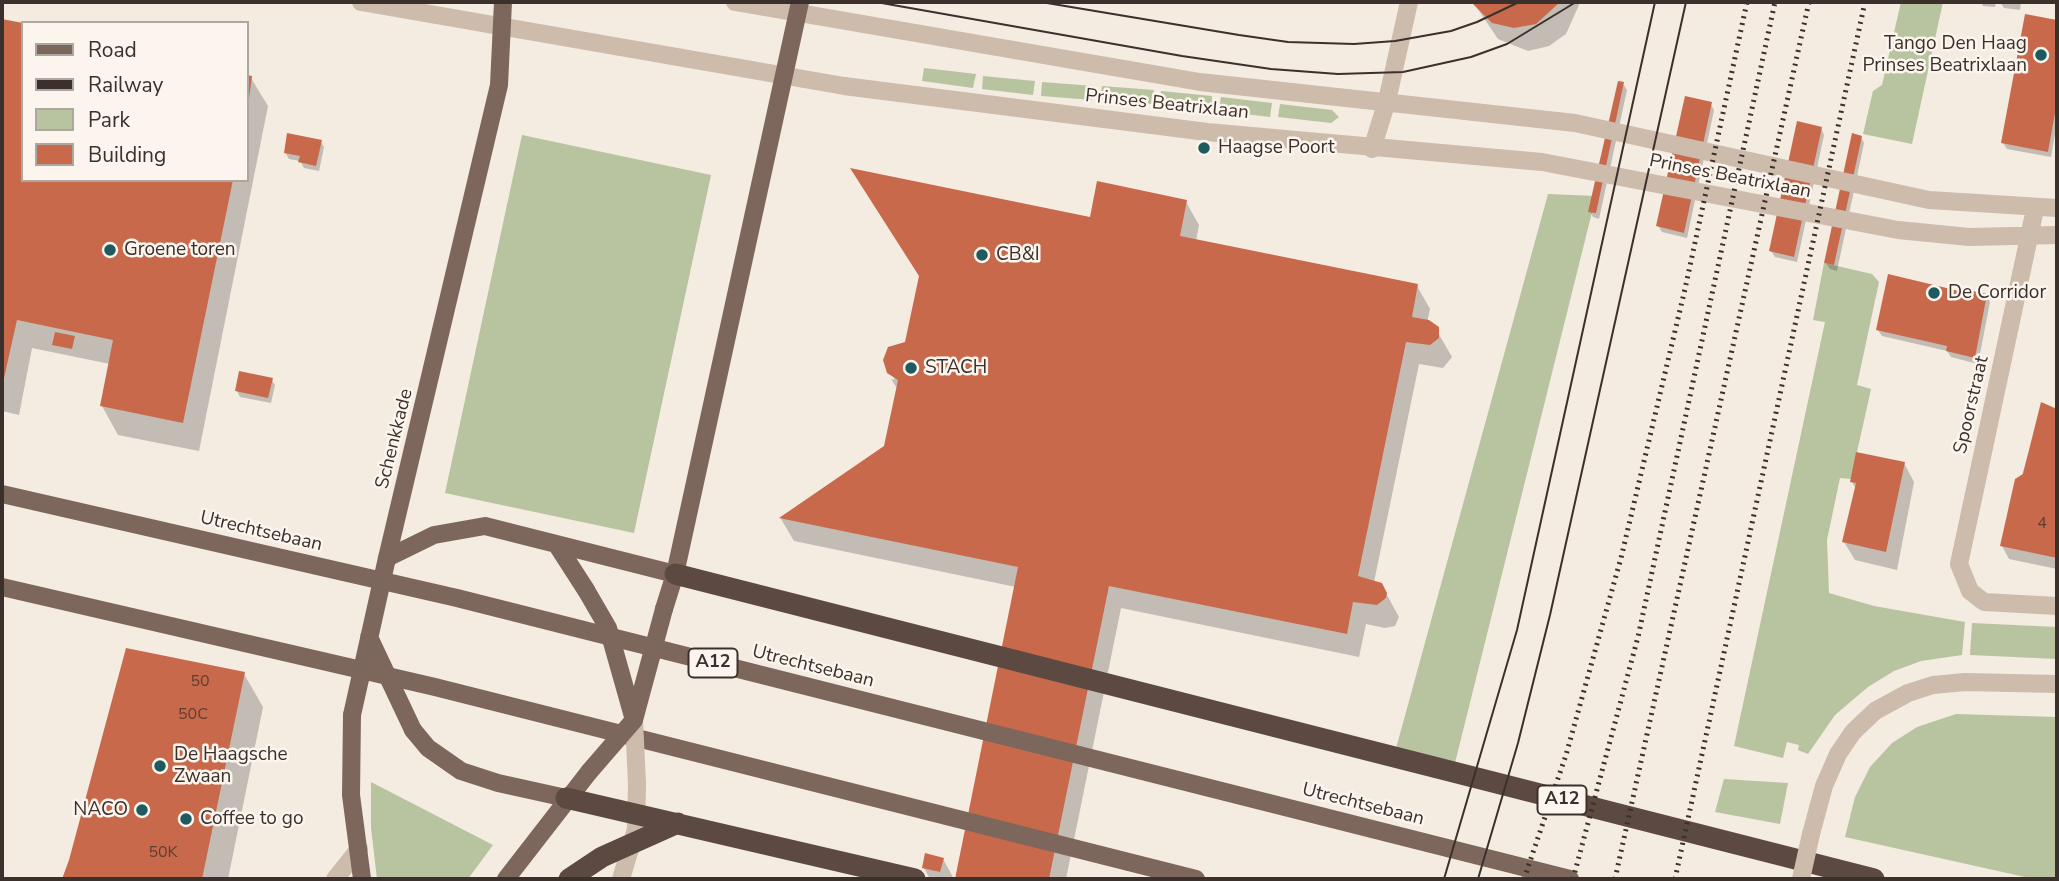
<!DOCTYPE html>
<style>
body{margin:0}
#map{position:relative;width:2059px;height:881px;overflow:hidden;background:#f4ebe1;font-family:"Nunito Sans",sans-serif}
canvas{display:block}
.frame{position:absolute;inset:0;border:4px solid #3b302b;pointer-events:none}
.legend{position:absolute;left:21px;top:21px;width:228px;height:161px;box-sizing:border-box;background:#fbf5ee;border:2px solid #aea6a0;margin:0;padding:9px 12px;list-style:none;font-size:21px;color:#3b302b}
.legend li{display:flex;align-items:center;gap:14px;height:35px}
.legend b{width:35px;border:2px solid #aea6a0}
</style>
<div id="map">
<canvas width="2059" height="881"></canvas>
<div class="frame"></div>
<ul class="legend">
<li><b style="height:9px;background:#7d675c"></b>Road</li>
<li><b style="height:9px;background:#3b302b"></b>Railway</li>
<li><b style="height:19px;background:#b8c4a0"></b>Park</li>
<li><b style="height:19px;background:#c8694b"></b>Building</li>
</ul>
</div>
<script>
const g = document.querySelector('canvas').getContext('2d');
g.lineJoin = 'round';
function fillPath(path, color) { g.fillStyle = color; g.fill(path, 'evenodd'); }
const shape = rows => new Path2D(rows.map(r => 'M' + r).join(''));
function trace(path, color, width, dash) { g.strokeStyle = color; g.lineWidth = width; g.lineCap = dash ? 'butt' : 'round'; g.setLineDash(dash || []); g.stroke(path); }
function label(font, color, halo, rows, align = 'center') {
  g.font = font + ' "Nunito Sans",sans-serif'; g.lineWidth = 5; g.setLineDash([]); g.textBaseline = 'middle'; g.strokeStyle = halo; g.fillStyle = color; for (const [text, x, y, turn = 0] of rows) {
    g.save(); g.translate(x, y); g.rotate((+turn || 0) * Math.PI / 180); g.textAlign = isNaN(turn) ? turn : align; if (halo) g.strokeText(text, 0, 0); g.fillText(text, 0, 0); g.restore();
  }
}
const green = shape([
 [1901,2,1943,2,1912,144,1863,134,1873,91,1882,85],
 [924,68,976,74,973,88,922,81],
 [983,76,1035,81,1033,95,982,89],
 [1042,82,1094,86,1092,100,1041,96],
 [1102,86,1154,90,1152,104,1100,100],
 [1161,91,1212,96,1211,110,1159,105],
 [1221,97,1272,103,1270,117,1219,111],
 [1280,104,1332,110,1339,117,1331,123,1278,117],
 [522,135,711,175,634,533,445,493],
 [1548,194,1596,196,1454,767,1395,752],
 [1824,263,1872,274,1879,282,1857,385,1871,389,1851,479,1840,478,1827,540,1829,593,1874,606,1965,622,1962,655,1921,661,1894,671,1868,687,1835,715,1808,754,1798,750,1799,745,1787,742,1783,758,1734,746,1825,322,1813,320],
 [1972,623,2057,627,2057,659,1970,655],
 [1956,714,2057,717,2057,879,2034,879,1845,837,1855,797,1870,767,1892,743,1917,727],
 [1724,779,1788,783,1780,824,1715,812],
 [371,782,493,845,468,879,377,879,371,828]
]);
const shadow = shape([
 [1473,2,1578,2,1579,5,1566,34,1549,46,1528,51,1498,39],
 [1981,2,1996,2,1995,7,1983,6],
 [2000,2,2021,2,2020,10,2004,8],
 [2027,16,2057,22,2057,123,2051,157,2007,149,2003,143],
 [2,21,23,25,23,180,247,180,247,77,251,78,268,106,199,451,118,435,102,406,110,364,32,348,19,415,2,411],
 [1623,84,1627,90,1599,219,1593,217,1590,211],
 [1710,103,1714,110,1687,238,1662,232,1658,226],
 [1821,128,1824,135,1797,262,1775,257,1771,251],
 [1861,137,1864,143,1837,271,1830,269,1826,263],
 [320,141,324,147,319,171,304,168,300,161,289,159,285,152],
 [1186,202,1199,225,1196,241,1417,286,1430,309,1427,323,1433,324,1452,357,1443,368,1419,364,1374,582,1381,584,1399,617,1395,626,1385,628,1366,624,1359,657,1121,608,1066,879,956,879,1016,587,794,541,781,519,886,447,898,390,891,379,894,380,894,375,888,373,907,343,1091,219],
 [1960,293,1986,295,1990,302,1978,364,1951,357,1947,351,1882,336,1878,330],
 [271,379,275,385,271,403,240,397,237,391],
 [2042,405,2057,411,2057,444,2042,438,2042,442,2057,448,2057,569,2009,559,2002,546],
 [1904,463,1914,482,1897,570,1855,560,1844,542,1856,489,1852,482],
 [127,650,244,674,263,707,228,879,65,879],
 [943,859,954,879,930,879,924,868]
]);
const building = shape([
 [1471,2,1560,2,1536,24,1514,28,1492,23],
 [2025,14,2057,20,2057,102,2048,152,2001,143],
 [2,19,23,23,23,180,233,180,183,423,100,406,113,340,17,320,2,387],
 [247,75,252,76,248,106,247,106],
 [1618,81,1624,82,1596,213,1588,212],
 [1685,96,1712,102,1684,233,1656,226],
 [1797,121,1822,127,1794,257,1769,251],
 [287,133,322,140,316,166,298,162,300,156,284,153],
 [1852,133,1862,136,1834,265,1824,263],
 [850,168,1090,217,1097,181,1187,200,1180,236,1418,284,1412,317,1429,320,1439,327,1439,338,1430,345,1406,342,1358,576,1382,583,1387,593,1386,598,1377,605,1353,602,1347,634,1109,586,1049,879,955,879,1018,567,779,518,884,446,898,380,887,373,883,360,888,347,905,342,919,276],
 [1888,274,1959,291,1959,288,1987,294,1975,358,1946,351,1947,346,1876,330],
 [55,332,75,336,72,349,52,345],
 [239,371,273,378,268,398,235,391],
 [2041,402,2057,409,2057,558,2000,546,2015,479,2023,474],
 [1856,452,1905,462,1886,552,1842,542,1856,483,1850,482],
 [126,648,245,672,202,879,62,879,69,860],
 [925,853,944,858,940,872,922,868]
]);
const minor = shape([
 [361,2,844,86,1207,132,1542,162,1898,230,1969,237,2057,235],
 [735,2,1200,82,1575,123,1929,200,2057,208],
 [1372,149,1387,101,1409,2],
 [2035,209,1959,564,1970,591,1984,602,2057,606],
 [1811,834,1824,786,1838,754,1853,732,1875,711,1908,693,1933,685,1965,682,2057,684],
 [335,879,359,849],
 [621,879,636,829,637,784]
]);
const major = shape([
 [2,494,457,598,1570,879],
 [557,545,586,590],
 [387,558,499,85,503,2],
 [387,558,434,535,485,526,675,574],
 [2,587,435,687,1196,879],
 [664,609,675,574,800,2],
 [352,715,351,795,362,879],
 [413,730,428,748,461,771,498,783,566,798],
 [506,879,589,772]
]);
const highway = shape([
 [675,574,1874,879],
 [566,798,915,879],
 [569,879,602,857,678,823]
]);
const tram = shape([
 [876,2,1182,56,1271,69,1338,74,1403,72,1471,57,1507,44,1576,2],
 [1041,2,1239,35,1288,42,1354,44,1395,41,1451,31,1477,22,1519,2],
 [1444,879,1517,630,1655,2],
 [1478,879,1518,743,1550,615,1686,2]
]);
const rail = shape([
 [1524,879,1566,755,1621,558,1685,289,1747,2],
 [1573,879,1638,637,1775,2],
 [1615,879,1809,2],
 [1675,879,1865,2]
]);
const minorBridge = shape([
 [634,720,637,784],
 [1801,879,1811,834]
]);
const majorBridge = shape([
 [586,590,608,628,634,720],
 [369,637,413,730],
 [352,715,387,558],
 [589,772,634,720,664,609]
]);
const markers = [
 [2041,55,7,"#1f5a5e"],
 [1204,148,7,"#1f5a5e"],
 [110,250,7,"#1f5a5e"],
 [982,255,7,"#1f5a5e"],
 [1934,293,7,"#1f5a5e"],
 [911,368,7,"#1f5a5e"],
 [160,766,7,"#1f5a5e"],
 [142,810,7,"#1f5a5e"],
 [186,819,7,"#1f5a5e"]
];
const numberNames = [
 ["4",2042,524],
 ["50",200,682],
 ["50C",193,715],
 ["50K",163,853]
];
const shields = [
 [713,663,49],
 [1562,800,49]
];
const shieldNames = [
 ["A12",713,663],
 ["A12",1562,800]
];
const poiNames = [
 ["Tango Den Haag",2027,44,"right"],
 ["Prinses Beatrixlaan",2027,66,"right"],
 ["Haagse Poort",1218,148],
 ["Groene toren",124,250],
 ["CB&I",996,255],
 ["De Corridor",1948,293],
 ["STACH",925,368],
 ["De Haagsche",174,755],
 ["Zwaan",174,777],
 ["NACO",128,810,"right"],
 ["Coffee to go",200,819]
];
const streetNames = [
 ["Prinses Beatrixlaan",1167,105,6],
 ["Prinses Beatrixlaan",1730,177,11],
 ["Spoorstraat",1972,405,-77],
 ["Schenkkade",395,439,-76],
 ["Utrechtsebaan",261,532,13],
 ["Utrechtsebaan",813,667,14],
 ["Utrechtsebaan",1363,805,14]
];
fillPath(green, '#b8c4a0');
fillPath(shadow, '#0003');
fillPath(building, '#c8694b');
trace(minor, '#cdbbac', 18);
trace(major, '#7d675c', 18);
trace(highway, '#5c4a42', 21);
trace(tram, '#3b302b', 2);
trace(rail, '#3b302b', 5, [2, 5]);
trace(minorBridge, '#cdbbac', 18);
trace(majorBridge, '#7d675c', 18);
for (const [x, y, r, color] of markers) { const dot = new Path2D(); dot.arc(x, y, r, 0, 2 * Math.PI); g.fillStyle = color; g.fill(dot); trace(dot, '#fbf5ee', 2.5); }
label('16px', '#5e3e33', null, numberNames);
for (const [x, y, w] of shields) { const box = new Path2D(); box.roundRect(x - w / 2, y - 14.5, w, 29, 5); g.fillStyle = '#fbf5ee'; g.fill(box); trace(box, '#3b302b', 2); }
label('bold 18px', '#3b302b', null, shieldNames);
label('19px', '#3b302b', '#fbf5ee', poiNames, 'left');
label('19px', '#3b302b', '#fbf5ee', streetNames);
</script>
